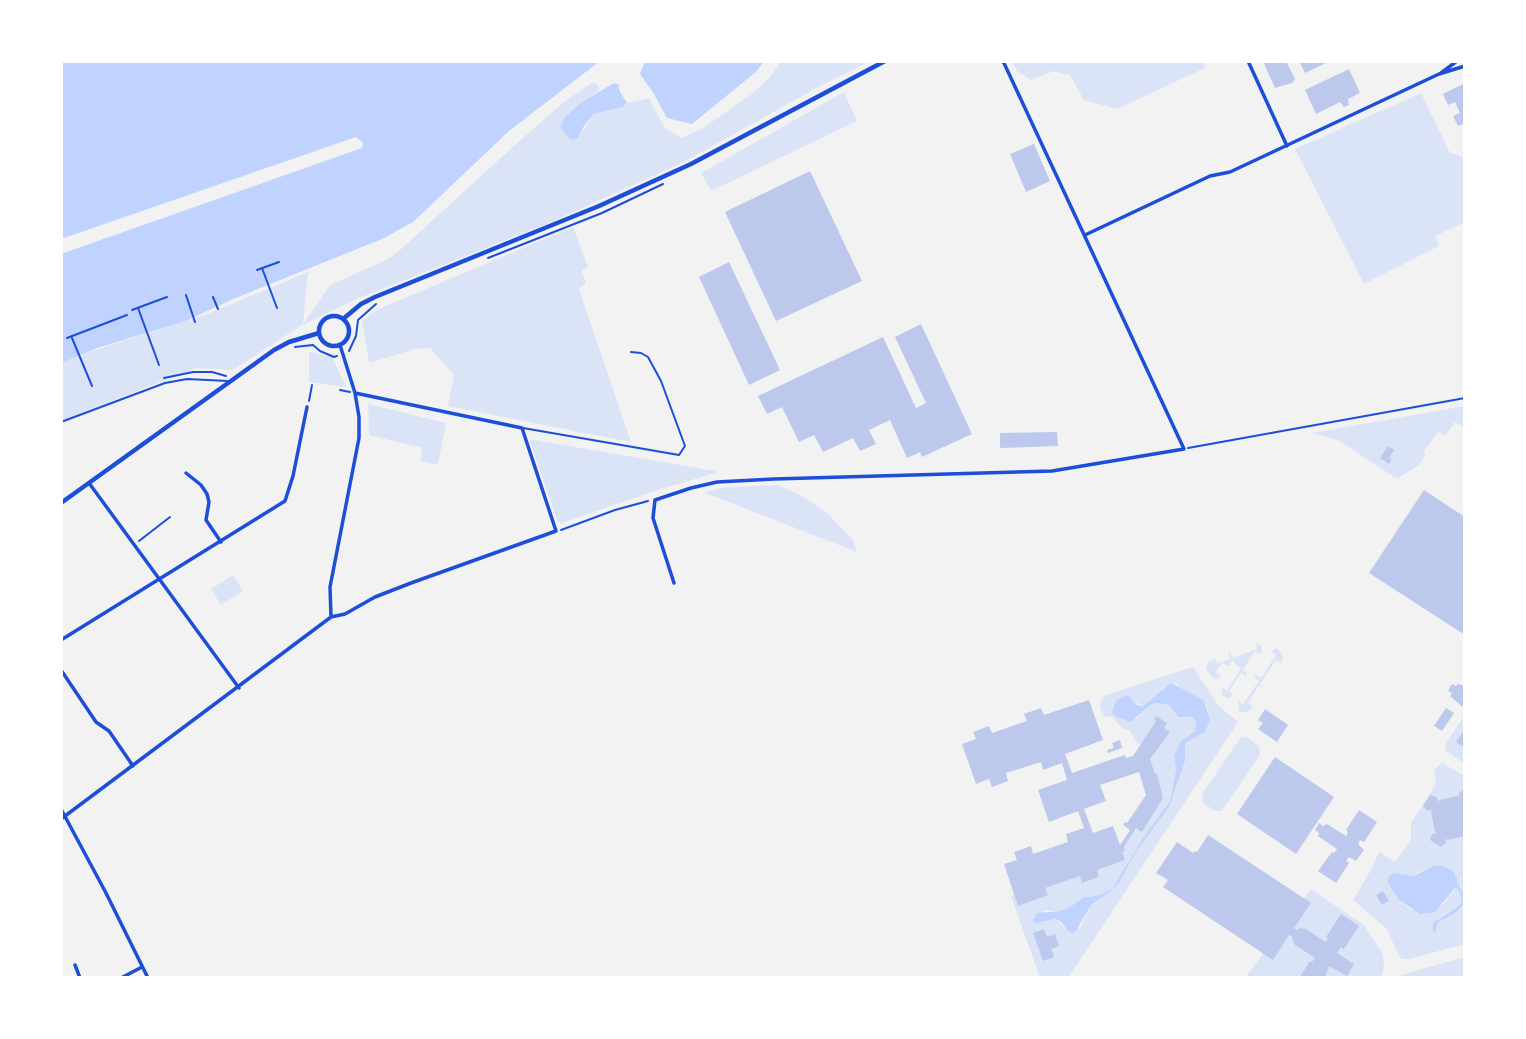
<!DOCTYPE html>
<style>
body{margin:0}
#map{position:relative;width:1526px;height:1039px;overflow:hidden;background:#f2f2f2;font-family:Signika,sans-serif}
canvas{display:block}
.frame{position:absolute;inset:0;border:63px solid #fff;pointer-events:none}
</style>
<div id="map">
<canvas width="1526" height="1039"></canvas>
<div class="frame"></div>
</div>
<script>
const g = document.querySelector('canvas').getContext('2d');
g.lineJoin = 'round';
function fillPath(path, color) { g.fillStyle = color; g.fill(path, 'evenodd'); }
const shape = rows => new Path2D(rows.map(r => 'M' + r).join(''));
function trace(path, color, width, dash) { g.strokeStyle = color; g.lineWidth = width; g.lineCap = dash ? 'butt' : 'round'; g.setLineDash(dash || []); g.stroke(path); }
const green = shape([
 [782,61,871,61,822,85,684,162,549,223,357,299,302,325,233,370,196,368,61,421,61,361,205,315,308,272,303,324,330,285,388,259,400,250,515,145,564,102,593,82,598,85,599,90,566,116,578,138,594,114,623,107,627,103,649,98,664,127,681,138,703,128,752,94,769,78],
 [1012,61,1202,61,1205,68,1117,109,1084,100,1070,75,1054,71,1031,80,1017,71],
 [844,92,857,121,711,191,701,173],
 [1421,93,1450,153,1465,157,1465,222,1435,236,1439,246,1364,284,1295,149],
 [573,227,588,267,582,271,586,284,579,289,631,442,448,406,454,375,430,348,415,349,369,363,362,321,376,310],
 [309,352,332,357,346,387,309,382],
 [368,404,446,423,438,465,420,461,422,448,369,435],
 [1465,406,1465,428,1455,422,1445,436,1438,432,1424,451,1425,456,1419,465,1398,478,1394,477,1338,440,1312,433],
 [529,439,715,471,715,473,654,491,562,523,558,522],
 [778,485,802,496,827,513,853,540,857,552,703,492,727,487],
 [233,575,243,591,221,605,211,589],
 [1255,643,1262,646,1261,654,1255,651,1243,670,1247,673,1246,676,1241,673,1229,691,1233,695,1229,698,1225,697,1222,695,1222,687,1227,690,1241,669,1232,660,1228,666,1222,663,1216,672,1221,676,1219,679,1213,678,1206,669,1207,663,1215,658,1217,664,1230,659,1228,653,1230,652,1233,658,1257,649],
 [1277,648,1283,656,1281,663,1276,660,1260,684,1265,688,1259,686,1248,702,1253,706,1249,711,1243,713,1239,711,1238,701,1243,704,1259,681,1254,677,1255,675,1261,678,1276,655,1271,651],
 [1193,667,1218,705,1238,722,1068,978,1040,978,1011,896,1116,852,1139,822,1150,794,1143,747,1136,742,1130,730,1122,728,1111,716,1105,717,1100,708,1101,701,1106,695],
 [1176,684,1190,695,1204,700,1209,711,1202,734,1187,740,1185,743,1185,761,1169,807,1137,850,1119,883,1112,890,1091,905,1080,928,1067,930,1055,919,1042,922,1044,911,1061,911,1070,907,1084,897,1096,896,1112,889,1143,838,1170,801,1176,770,1174,756,1180,742,1195,731,1196,721,1191,717,1184,718,1164,704,1155,703,1148,707,1136,719,1113,706,1116,700,1124,696,1143,706,1149,703,1164,688],
 [1465,714,1465,764,1445,750,1445,745],
 [1241,737,1248,738,1259,746,1260,755,1222,811,1215,811,1203,803,1202,794],
 [1442,763,1465,776,1465,894,1457,884,1456,874,1422,870,1414,876,1394,874,1388,883,1399,900,1411,910,1442,906,1456,888,1459,890,1462,900,1459,906,1437,919,1432,929,1435,934,1438,922,1454,914,1465,901,1465,944,1409,959,1402,959,1398,954,1387,929,1353,900,1372,868,1379,851,1395,862,1411,839,1411,823,1436,784,1434,770],
 [1311,889,1364,925,1383,954,1384,966,1381,978,1245,978],
 [1465,957,1465,978,1397,978,1401,975]
]);
const water = shape([
 [61,61,600,61,509,131,413,222,382,239,233,299,186,321,97,348,61,363,61,254,362,148,363,143,356,137,61,239],
 [645,61,764,61,757,71,692,124,667,118,654,94,640,74],
 [614,83,619,85,619,90,627,103,623,107,594,114,584,126,578,138,571,140,560,127,566,116,582,102],
 [1171,683,1204,700,1210,720,1205,732,1185,743,1185,761,1169,807,1137,850,1119,883,1112,890,1091,905,1076,931,1072,933,1067,930,1061,922,1055,919,1036,923,1033,920,1037,913,1061,911,1070,907,1084,897,1096,896,1112,889,1143,838,1170,801,1176,770,1174,756,1180,742,1195,731,1196,721,1191,717,1179,717,1169,706,1164,704,1155,703,1148,707,1131,722,1116,717,1112,712,1116,700,1124,696,1129,696,1137,705,1143,706],
 [1433,866,1443,866,1453,871,1457,878,1457,884,1465,894,1464,904,1454,914,1438,922,1435,934,1432,929,1434,922,1459,906,1462,901,1459,890,1455,888,1435,912,1420,914,1399,900,1388,883,1389,876,1394,873,1414,876]
]);
const building = shape([
 [1263,61,1286,61,1295,79,1292,83,1275,88],
 [1299,61,1330,61,1305,73],
 [1349,69,1360,93,1348,99,1349,105,1344,107,1340,102,1316,114,1305,90],
 [1465,83,1465,123,1458,126,1453,116,1460,113,1455,102,1448,105,1443,94],
 [1034,144,1050,181,1026,192,1010,154],
 [810,171,862,281,776,321,725,212],
 [729,262,780,370,749,385,699,277],
 [921,324,972,434,922,457,920,452,907,458,890,420,869,430,876,444,860,451,853,438,823,452,814,435,799,442,782,407,767,414,758,396,883,337,916,408,926,403,895,337],
 [1057,432,1058,446,1000,448,1000,433],
 [1388,446,1394,450,1389,458,1392,459,1389,464,1380,458],
 [1424,490,1465,517,1465,635,1369,573],
 [1452,684,1456,686,1458,684,1465,686,1465,709,1450,696,1452,693,1448,691],
 [1089,700,1103,740,1065,754,1072,773,1125,755,1126,758,1133,756,1156,721,1154,720,1156,716,1167,723,1164,728,1170,732,1150,759,1155,774,1157,774,1163,798,1142,832,1136,828,1124,847,1125,851,1122,852,1125,860,1097,870,1099,877,1082,883,1080,876,1045,888,1048,895,1018,906,1004,864,1017,860,1014,852,1031,846,1033,854,1068,842,1066,834,1084,828,1078,811,1049,822,1038,790,1067,780,1062,763,1043,770,1041,762,1006,773,1008,781,992,787,989,779,976,784,962,744,976,739,973,732,989,726,992,733,1027,721,1024,714,1041,708,1044,715],
 [1139,772,1146,795,1127,823,1125,822,1123,825,1130,830,1120,845,1113,826,1093,833,1084,809,1106,801,1100,785],
 [1446,708,1454,713,1442,731,1434,726],
 [1265,709,1288,725,1277,742,1258,729,1263,723,1258,720],
 [1465,729,1465,748,1456,742],
 [1120,740,1122,748,1108,753,1107,750,1114,748,1112,743],
 [1275,757,1334,797,1296,854,1237,814],
 [1465,788,1465,836,1447,840,1445,838,1446,843,1441,847,1430,840,1432,834,1437,833,1435,832,1431,812,1433,810,1427,811,1423,806,1430,795,1437,797,1438,803,1439,800,1458,796,1460,798,1459,793],
 [1359,810,1377,822,1364,842,1360,840,1358,844,1364,850,1356,861,1349,857,1346,861,1349,863,1336,883,1318,871,1332,852,1334,853,1337,849,1318,836,1319,833,1315,830,1319,823,1323,826,1327,824,1346,836,1348,832,1346,830],
 [1208,835,1311,903,1294,928,1298,930,1299,928,1306,929,1325,942,1328,939,1326,937,1341,914,1359,926,1344,949,1341,947,1337,953,1354,964,1347,976,1329,966,1325,978,1299,978,1310,961,1312,962,1315,958,1295,945,1292,939,1293,937,1289,935,1273,960,1163,887,1168,880,1156,873,1177,842,1193,853,1195,851,1197,852],
 [1383,891,1389,901,1382,905,1376,895],
 [1044,929,1047,937,1055,934,1059,946,1051,949,1054,957,1043,961,1033,933]
]);
const path = shape([
 [488,258,602,213,663,184],
 [262,268,277,308],
 [257,270,279,262],
 [186,295,195,322],
 [213,297,218,309],
 [138,308,159,365],
 [132,310,167,297],
 [67,338,127,315],
 [72,338,92,386],
 [295,347,313,345,320,351,334,357,337,356],
 [349,351,356,336,358,320,376,304],
 [164,378,193,372,212,372,226,376],
 [340,390,350,392],
 [309,401,312,385],
 [1188,448,1465,398],
 [561,530,615,510,648,501],
 [139,541,170,517]
]);
const service = shape([
 [61,422,165,383,187,379,228,381],
 [523,428,679,455,685,446,661,381,648,357,641,353,631,352]
]);
const minor = shape([
 [1248,61,1287,146],
 [1441,73,1457,61],
 [1085,235,1210,176,1230,172,1439,74,1465,66],
 [186,473,201,485,207,494,209,502,206,520,221,542],
 [89,483,239,688],
 [674,583,653,518,655,500,691,488,717,482,774,479,1052,471,1184,449,1003,61],
 [331,617,345,614,375,597,411,583,556,531,522,428,355,393],
 [61,640,285,501,293,476,307,407],
 [61,670,96,722,109,731,133,766],
 [61,809,106,893,148,978],
 [61,819,331,617,330,587,359,438,359,417,355,393,340,345],
 [75,965,80,978],
 [121,978,142,967]
]);
const tertiary = shape([
 '319 331a15 15 0 1 1 30 0a15 15 0 1 1-30 0Z',
 [343,319,361,304,375,297,599,206,691,164,885,61],
 [61,503,274,350,289,342,319,333]
]);
fillPath(green, '#dbe4f7');
fillPath(water, '#bfd3fe');
fillPath(building, '#bdc9ec');
trace(path, '#1d4ed8', 2);
trace(service, '#1d4ed8', 2);
trace(minor, '#1d4ed8', 3.5);
trace(tertiary, '#1d4ed8', 4.5);
</script>
